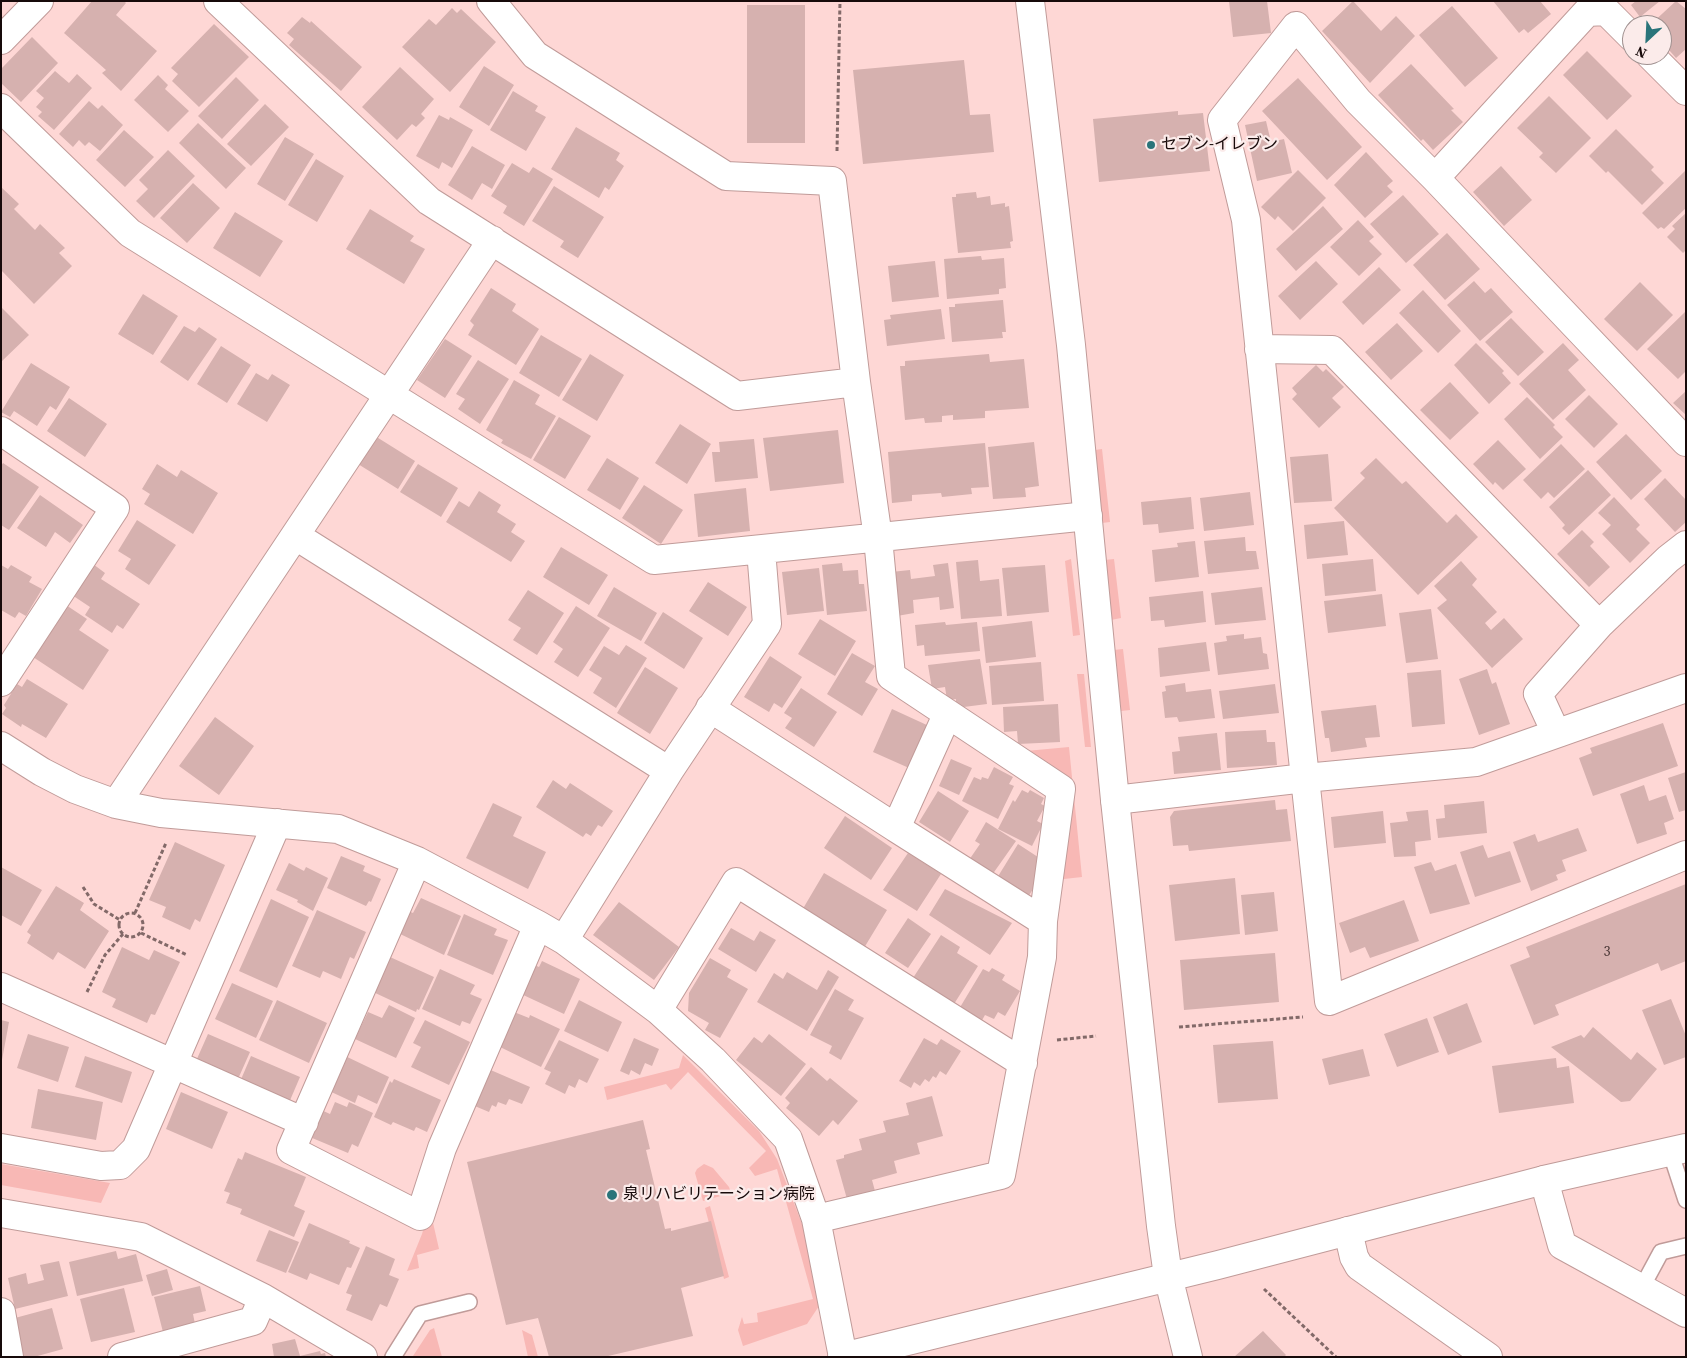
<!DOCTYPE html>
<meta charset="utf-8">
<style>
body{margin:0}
#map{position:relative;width:1687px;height:1358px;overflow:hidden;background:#fed7d5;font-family:"Source Serif 4",serif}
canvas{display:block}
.frame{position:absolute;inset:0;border:2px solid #170a0a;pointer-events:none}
.north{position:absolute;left:1622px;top:15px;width:50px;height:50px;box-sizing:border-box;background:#fbebea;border:1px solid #a09190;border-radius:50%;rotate:205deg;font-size:14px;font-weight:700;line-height:20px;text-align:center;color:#170a0a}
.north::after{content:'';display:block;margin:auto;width:18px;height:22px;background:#2a747a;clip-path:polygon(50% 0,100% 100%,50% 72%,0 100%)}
</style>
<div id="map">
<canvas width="1687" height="1358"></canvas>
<div class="frame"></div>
<div class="north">N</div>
</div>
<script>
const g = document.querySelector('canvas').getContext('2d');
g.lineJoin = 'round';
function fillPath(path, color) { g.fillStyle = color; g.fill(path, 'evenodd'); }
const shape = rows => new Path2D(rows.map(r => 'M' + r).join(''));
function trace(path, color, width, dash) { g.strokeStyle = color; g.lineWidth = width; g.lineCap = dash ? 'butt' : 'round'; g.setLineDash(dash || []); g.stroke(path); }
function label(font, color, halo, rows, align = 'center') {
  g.font = font + ' "Source Serif 4","Noto Sans JP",serif'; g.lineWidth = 4.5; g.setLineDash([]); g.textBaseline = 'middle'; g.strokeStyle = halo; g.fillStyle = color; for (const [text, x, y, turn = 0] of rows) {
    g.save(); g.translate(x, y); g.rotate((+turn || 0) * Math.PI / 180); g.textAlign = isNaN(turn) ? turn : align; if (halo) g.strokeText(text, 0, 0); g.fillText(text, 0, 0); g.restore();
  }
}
const green = shape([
 [1102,449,1110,522,1102,523,1095,450],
 [1071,559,1080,635,1073,636,1065,561],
 [1114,559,1121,618,1111,620,1105,560],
 [1123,649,1130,710,1121,711,1114,650],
 [1077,674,1084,674,1091,747,1085,747],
 [1069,747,1082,877,1055,880,1069,785,1015,752],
 [683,1055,759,1131,777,1159,805,1232,821,1303,807,1324,743,1346,738,1330,742,1317,744,1324,758,1322,757,1313,813,1299,777,1169,755,1176,749,1168,766,1151,688,1072,671,1090,666,1084,607,1100,604,1087,679,1068],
 [462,1121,464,1134,457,1137,431,1214,439,1249,417,1255,419,1268,407,1271,422,1234,446,1149],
 [1,1164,110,1183,101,1203,1,1185],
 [704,1164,713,1168,729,1187,731,1193,703,1201,695,1173,697,1169],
 [710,1206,729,1277,724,1279,705,1208],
 [434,1328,442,1357,413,1356,430,1330],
 [522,1330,532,1335,538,1357,528,1357]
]);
const building = shape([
 [92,1,124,1,126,3,116,15,157,51,121,91,102,73,106,70,64,33],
 [1229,1,1267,1,1271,33,1233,37],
 [1353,1,1381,31,1396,16,1415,36,1370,83,1322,31],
 [1493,1,1540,1,1551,14,1528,33,1524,29,1519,33],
 [1636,1,1660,1,1640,17,1631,5],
 [1676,1,1686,9,1686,49,1676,58,1662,42,1662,25,1650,25],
 [747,5,805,5,805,143,747,143],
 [1452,6,1498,58,1465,87,1419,35],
 [452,8,457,13,461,9,496,42,450,92,402,47,429,19,436,25],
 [302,17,310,23,311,21,362,67,341,91,289,45,294,39,287,33],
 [214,24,249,57,199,107,172,81,178,74,171,68],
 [32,37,58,63,21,102,1,83,1,69],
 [1587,51,1632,96,1607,120,1563,75],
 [964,60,970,115,990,114,994,152,863,164,853,70],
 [1411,64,1454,109,1451,110,1463,122,1433,150,1423,139,1421,141,1378,95],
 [484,66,514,85,489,126,459,107],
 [400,67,434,99,421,114,425,118,416,127,412,124,397,140,362,107],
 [55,71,69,83,77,74,92,88,54,130,38,116,42,112,36,107,44,98,36,91],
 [158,75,168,85,165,89,189,111,168,132,134,100],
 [236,77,259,100,222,139,198,116],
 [1298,78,1362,147,1327,180,1262,111],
 [513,91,538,106,535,111,546,117,526,151,490,130],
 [1549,96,1591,138,1556,173,1539,157,1543,153,1517,128],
 [89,101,98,109,102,105,123,125,100,151,89,142,85,146,79,140,73,147,59,134],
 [265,104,289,127,251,166,227,144],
 [1178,111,1178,115,1203,113,1210,171,1099,182,1093,119],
 [439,115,449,120,450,117,473,130,452,168,442,162,439,169,416,156],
 [1266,121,1271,142,1284,139,1292,173,1257,181,1245,125],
 [198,123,246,168,226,189,179,143],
 [576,127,620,153,616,160,624,166,609,190,605,187,599,198,551,169],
 [1616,129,1654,167,1651,170,1664,183,1642,205,1608,171,1606,173,1589,156],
 [124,130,154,157,125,187,96,160],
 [285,137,314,154,285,201,257,184],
 [472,146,505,165,492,189,482,183,472,200,448,185],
 [168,150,195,176,154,218,136,201,148,189,139,180],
 [1366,152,1393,181,1387,186,1393,192,1365,218,1334,185],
 [316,159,344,176,317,222,288,205],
 [512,163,529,173,533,167,553,179,524,226,503,213,507,206,491,196],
 [1501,166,1532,200,1504,226,1473,192],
 [1298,170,1326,198,1293,231,1278,216,1275,220,1261,207],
 [1686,170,1686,208,1664,229,1661,227,1658,229,1642,213],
 [193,183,220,208,187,243,160,218],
 [554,186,604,217,578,258,560,247,564,241,532,221],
 [1,187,19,204,14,209,35,230,40,224,65,248,59,253,72,266,34,304,1,270],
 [976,192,977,198,990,196,991,205,1005,203,1005,207,1009,206,1013,241,1010,242,1011,248,958,253,952,197,956,197,956,194],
 [1403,195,1439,234,1406,263,1370,224],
 [1323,206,1343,229,1296,271,1276,249],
 [370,209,414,236,410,241,425,249,404,284,346,249],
 [235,212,283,241,260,277,213,248],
 [1686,213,1686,250,1683,253,1667,237,1675,229,1672,226],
 [1358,220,1374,237,1369,241,1382,254,1359,276,1330,247],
 [1447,233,1480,269,1445,300,1413,265],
 [981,256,982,260,1004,258,1006,288,999,289,999,294,947,299,944,259],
 [935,261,939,297,892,302,888,266],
 [1316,261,1338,284,1300,320,1278,296],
 [1379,267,1401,290,1363,325,1342,302],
 [1474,281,1485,293,1491,288,1513,312,1480,341,1447,305],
 [1640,282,1673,315,1637,351,1604,319],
 [491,288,516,304,512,311,539,329,516,365,468,335,474,325,470,321],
 [1423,290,1461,331,1438,353,1399,313],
 [143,294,178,316,153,355,118,334],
 [1003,300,1006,332,1002,332,1003,338,952,342,949,307,955,307,955,304],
 [1,307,29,335,1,362],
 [941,309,945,339,887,346,884,320,891,319,890,315],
 [1685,312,1686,371,1678,379,1647,349],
 [1511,318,1544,352,1518,376,1485,342],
 [1397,323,1423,351,1391,380,1365,352],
 [184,326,195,332,199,327,217,339,188,381,160,362],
 [541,335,582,359,559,397,519,373],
 [445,339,472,356,445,398,417,380],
 [1476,343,1504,371,1502,373,1511,383,1489,404,1454,365],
 [1563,343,1579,360,1568,370,1586,390,1553,420,1519,384],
 [221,346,251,365,227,403,197,384],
 [590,354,624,375,597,421,562,400],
 [989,354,990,362,1024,359,1029,408,985,411,985,418,953,420,953,415,942,416,942,422,925,423,924,418,905,420,900,366,905,366,905,361],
 [478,360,509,379,480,424,458,409,465,399,456,394],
 [31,363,70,387,56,410,50,406,37,426,14,411,10,417,1,412],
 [1316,365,1323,372,1326,369,1344,387,1332,398,1341,407,1319,428,1292,399,1297,394,1292,388],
 [256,373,268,380,272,374,290,385,267,422,237,404],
 [514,380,540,395,535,404,556,416,531,459,501,443,503,440,486,430],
 [1450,382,1479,413,1450,440,1420,410],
 [1686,391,1686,415,1673,403],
 [1589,395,1618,424,1594,448,1565,419],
 [1527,397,1555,425,1553,427,1563,437,1540,459,1504,419],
 [69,398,107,424,85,457,47,431],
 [559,417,591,436,565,479,533,460],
 [680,424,711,444,687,484,655,463],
 [838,430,844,483,770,491,763,438],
 [1626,434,1662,471,1631,500,1596,462],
 [375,436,415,461,398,489,358,464],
 [754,439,758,478,715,482,712,452,720,452,719,442],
 [1498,440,1526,469,1503,490,1495,482,1493,485,1473,464],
 [1034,442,1039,486,1025,488,1026,497,993,499,988,447],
 [985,443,989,487,971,488,972,494,942,497,941,493,912,495,912,501,892,503,888,452],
 [1561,444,1585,469,1554,498,1548,492,1541,499,1523,480],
 [1328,454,1332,501,1294,503,1290,457],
 [607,458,639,478,620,510,587,490],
 [1376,458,1402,484,1406,481,1447,523,1456,514,1478,537,1418,595,1334,508,1365,478,1360,473],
 [3,463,39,487,9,530,1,525,1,466],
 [157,464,177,477,181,470,218,493,193,534,144,504,150,494,142,489],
 [418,464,458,488,441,517,400,492],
 [1588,470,1611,495,1569,535,1562,528,1565,525,1549,507],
 [1665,478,1686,500,1686,522,1675,532,1644,499],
 [644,485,683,510,661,544,622,518],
 [746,488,750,531,698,537,694,494],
 [479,491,501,505,497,512,516,524,511,532,525,541,511,562,446,522,459,501,469,507],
 [1250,492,1254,525,1204,531,1200,498],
 [40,495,83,525,70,543,55,532,46,547,17,528],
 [1191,497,1194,529,1159,533,1158,524,1143,525,1141,502],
 [1614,497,1640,525,1636,529,1650,543,1630,563,1602,534,1611,525,1598,513],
 [137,520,176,545,149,585,125,569,131,559,118,551],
 [1344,521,1348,555,1307,559,1304,525],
 [1582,530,1594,542,1590,546,1610,567,1589,587,1557,554],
 [1245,537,1246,551,1256,551,1259,569,1208,574,1204,541],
 [1195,541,1199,577,1155,582,1152,550,1178,547,1177,543],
 [561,547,608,575,589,605,543,577],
 [1373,559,1376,591,1325,596,1322,564],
 [978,560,980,581,999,579,1002,616,961,619,956,562],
 [1461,561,1477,579,1472,585,1497,612,1485,623,1491,630,1504,618,1523,639,1492,668,1437,608,1447,600,1434,586],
 [842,563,843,571,858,570,859,584,864,584,867,611,827,615,822,565],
 [948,563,954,608,940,610,939,597,913,600,914,613,897,616,891,572,910,570,911,579,935,576,933,565],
 [93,564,105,573,101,579,140,604,123,629,117,625,112,633,85,615,90,607,72,595],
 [1,565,8,569,11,565,32,577,29,582,42,589,26,616,19,612,15,618,1,610],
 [1045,565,1049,612,1007,616,1002,568],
 [819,568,824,611,787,615,782,572],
 [708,582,747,607,728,636,689,611],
 [614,587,657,613,641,641,597,616],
 [1262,587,1266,620,1215,625,1211,593],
 [528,590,564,613,537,655,513,640,521,628,508,620],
 [1203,591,1206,622,1165,627,1164,620,1151,621,1149,597],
 [1382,594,1386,626,1328,633,1324,601],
 [66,605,87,619,79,630,109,650,83,690,33,657],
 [576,606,610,628,578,677,554,662,563,649,553,642],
 [1431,609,1438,659,1406,663,1399,613],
 [663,612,703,638,684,669,644,643],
 [820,619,856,641,835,676,798,654],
 [1032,621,1036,657,986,663,982,627],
 [945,622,946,625,977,622,980,651,925,656,924,645,917,646,915,625],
 [1244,634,1244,639,1261,637,1263,653,1267,654,1269,669,1218,675,1214,643,1227,641,1226,636],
 [1206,642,1210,671,1160,677,1158,648],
 [626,645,647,658,616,708,593,693,602,678,589,670,604,646,619,655],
 [852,653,875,666,865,682,878,689,862,716,827,694],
 [770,656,802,677,782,708,774,703,769,712,744,697],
 [980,659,987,704,956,708,956,699,947,700,945,687,932,689,928,665],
 [1041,662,1044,701,992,705,989,666],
 [645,667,678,688,650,734,617,713],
 [1487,669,1492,684,1496,682,1510,724,1479,735,1459,679],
 [1441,670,1445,724,1412,727,1407,673],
 [27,679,68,704,46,738,22,724,21,727,2,714,6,708,4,705,17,684,22,687],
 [1185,683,1186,692,1211,689,1215,718,1179,722,1177,717,1165,718,1162,692,1166,691,1165,686],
 [1275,684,1279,713,1223,719,1219,691],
 [801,688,837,712,814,747,785,728,792,718,784,713],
 [1058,704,1060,742,1018,744,1017,731,1004,732,1003,707],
 [1376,705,1380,737,1365,738,1367,747,1331,752,1329,738,1325,738,1321,711],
 [892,709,929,726,909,768,873,752],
 [215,717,254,746,219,795,179,766],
 [1663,723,1678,766,1593,796,1579,758,1592,753,1590,748],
 [1266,730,1267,742,1275,742,1277,765,1227,768,1225,732],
 [1217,733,1221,770,1174,774,1172,752,1180,751,1178,737],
 [951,759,972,768,959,795,939,786],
 [994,767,1013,777,1009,784,1014,786,998,819,962,801,974,777,981,780,982,777,988,779],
 [1686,772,1686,810,1679,812,1668,778],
 [553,780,566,789,570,783,613,811,602,827,598,825,591,836,586,833,583,837,536,807],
 [1644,785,1649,801,1666,795,1674,819,1664,823,1667,834,1637,844,1620,794],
 [1022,790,1028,793,1030,790,1044,798,1041,804,1045,806,1037,821,1043,824,1032,846,998,829,1013,800,1015,802],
 [938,791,969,811,950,842,919,822],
 [1275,800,1276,810,1287,809,1291,841,1189,851,1188,845,1173,846,1170,817,1174,811],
 [1484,801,1487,833,1438,838,1436,819,1445,818,1444,805],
 [493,803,522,817,513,836,546,852,528,889,466,858],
 [1428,810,1431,840,1415,842,1416,856,1394,857,1390,823,1408,821,1406,812],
 [1383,811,1386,843,1334,848,1331,817],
 [845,816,892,848,871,880,824,848],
 [986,822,1016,841,992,875,969,860,980,844,975,841],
 [1578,828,1587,851,1562,860,1566,871,1556,875,1558,880,1531,891,1513,842,1535,834,1538,842],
 [175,842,225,865,200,922,195,919,190,930,162,917,166,907,149,900],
 [1018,844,1041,859,1040,878,1028,897,997,878],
 [1483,845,1488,858,1510,851,1521,882,1475,897,1460,852],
 [908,853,941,874,917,911,883,890],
 [341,856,365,866,363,871,381,879,371,902,369,901,366,906,327,888],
 [1431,862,1435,871,1456,864,1470,904,1430,914,1414,867],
 [289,863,304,871,306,867,328,878,313,911,297,902,298,900,276,890],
 [1,867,42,890,21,926,1,915],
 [824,873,887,910,864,948,801,912],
 [1235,878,1240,934,1175,941,1169,885],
 [1686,884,1686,961,1661,971,1658,963,1555,1005,1559,1015,1534,1025,1510,965,1530,957,1526,947],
 [56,886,84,903,80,910,109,931,85,969,58,952,53,960,27,943,31,935,27,932],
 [945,889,1012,923,990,955,929,915],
 [1274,892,1278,931,1245,935,1241,895],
 [421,898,461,916,444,955,396,932,406,910,413,913],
 [271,899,309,917,277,988,239,971],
 [1404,900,1419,941,1370,958,1365,947,1350,953,1339,923],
 [619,902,679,947,654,980,593,935],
 [317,910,366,932,354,959,350,957,341,979,323,971,320,978,292,966],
 [464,914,497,929,494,935,508,940,493,975,447,955],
 [908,918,931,934,908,968,885,953],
 [731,928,754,941,760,931,776,940,756,972,718,949],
 [941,935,960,947,957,953,978,966,954,1004,913,978],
 [122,947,149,960,154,950,180,962,155,1015,151,1014,147,1023,112,1007,116,999,102,992],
 [1275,953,1279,1002,1184,1010,1180,960],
 [390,957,434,977,419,1010,417,1009,416,1012,371,991],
 [710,958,731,970,727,977,748,989,720,1038,705,1030,709,1023,688,1011,689,993],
 [542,961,580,979,564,1014,519,993,532,964,539,967],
 [992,968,1005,975,1002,980,1020,991,1005,1016,998,1012,994,1019,985,1015,981,1022,959,1009,983,969,989,972],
 [440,969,475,985,470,994,482,999,470,1024,462,1021,460,1026,422,1009],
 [828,970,839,977,807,1031,757,1002,774,973,783,979,787,972,817,990],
 [232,983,273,1001,256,1038,215,1019],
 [835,989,854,1000,848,1010,864,1018,841,1060,829,1053,832,1046,810,1035],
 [1671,999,1686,1036,1686,1057,1664,1065,1642,1010],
 [277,1000,327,1023,309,1063,259,1040],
 [579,1000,622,1022,608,1052,564,1031],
 [1467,1003,1482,1042,1448,1055,1433,1017],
 [389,1005,415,1018,396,1058,355,1039,368,1012,382,1018],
 [514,1012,529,1018,530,1015,560,1029,541,1067,498,1046],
 [1427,1018,1439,1052,1397,1067,1384,1034],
 [1,1020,9,1022,2,1060,1,1060],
 [425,1020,470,1042,449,1085,411,1067,421,1047,413,1043],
 [1593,1027,1631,1060,1637,1052,1657,1069,1630,1101,1621,1102,1551,1047,1581,1035,1584,1038],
 [28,1034,69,1047,58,1082,17,1068],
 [208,1034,250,1052,238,1079,196,1061],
 [769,1034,806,1064,781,1096,736,1060,754,1037,762,1043],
 [634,1038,659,1049,652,1066,645,1063,640,1075,631,1070,629,1075,620,1071],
 [924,1038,937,1045,941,1039,961,1051,946,1075,940,1071,936,1078,933,1076,929,1082,925,1079,920,1086,914,1082,911,1088,899,1081],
 [559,1040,599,1059,587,1083,579,1079,575,1088,569,1085,565,1094,545,1084,551,1072,544,1069],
 [1273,1041,1278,1099,1218,1103,1213,1045],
 [1363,1049,1370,1076,1329,1085,1322,1059],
 [341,1054,389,1077,377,1104,358,1095,355,1103,325,1089],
 [85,1056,132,1072,122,1103,75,1087],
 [251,1056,300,1077,288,1105,239,1084],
 [1556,1058,1557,1068,1569,1066,1574,1103,1499,1113,1492,1066],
 [811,1067,827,1081,830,1078,858,1101,838,1125,833,1120,819,1136,786,1108,790,1103,785,1098],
 [486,1068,530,1087,522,1104,509,1099,506,1105,498,1102,496,1107,492,1105,489,1112,470,1104],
 [394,1079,441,1100,427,1132,416,1127,414,1131,393,1122,391,1125,374,1117,390,1081,392,1083],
 [38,1089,103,1102,96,1140,31,1128],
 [181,1092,228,1112,212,1149,166,1129],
 [932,1096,943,1136,917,1143,920,1154,894,1161,897,1173,872,1180,875,1191,847,1199,836,1160,844,1158,844,1155,862,1150,859,1139,886,1132,883,1121,909,1115,906,1103],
 [335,1102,347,1107,349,1102,373,1113,358,1147,352,1144,348,1153,305,1135,317,1108,330,1114],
 [643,1120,650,1149,646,1150,665,1229,671,1228,671,1231,711,1221,724,1276,681,1288,693,1336,604,1357,549,1357,538,1318,506,1325,467,1162],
 [245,1152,306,1177,294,1206,305,1211,294,1237,240,1214,242,1209,226,1203,230,1193,224,1191,238,1158,242,1160],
 [309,1223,350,1241,349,1243,360,1248,351,1268,347,1267,339,1285,310,1273,307,1280,288,1272],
 [269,1230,299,1242,286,1273,256,1261],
 [366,1246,395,1259,389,1275,399,1279,387,1307,380,1304,372,1321,346,1310,352,1295,346,1293],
 [116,1251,118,1259,136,1254,143,1281,77,1296,69,1262],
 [59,1261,68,1296,15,1309,8,1278,26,1273,28,1284,44,1280,40,1265],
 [167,1269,173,1290,152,1296,146,1275],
 [200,1286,206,1311,193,1314,195,1324,163,1332,154,1297],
 [124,1288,135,1332,91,1342,80,1299],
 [52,1308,63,1349,34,1357,22,1357,15,1318],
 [1263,1331,1286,1355,1284,1357,1234,1357],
 [295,1339,300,1356,320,1351,321,1354,325,1353,326,1357,274,1357,272,1344]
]);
const path = shape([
 [837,151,840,1],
 [83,887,94,904,120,920],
 '119 925a12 12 0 1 1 24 0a12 12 0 1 1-24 0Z',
 [135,913,166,843],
 [141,933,187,955],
 [87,992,105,955,123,934],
 [1179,1027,1303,1017],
 [1057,1040,1096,1036],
 [1264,1289,1336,1357]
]);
const service = shape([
 [1670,1151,1686,1200],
 [1641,1289,1661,1252,1686,1246],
 [393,1357,420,1314,469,1302]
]);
const minor = shape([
 [218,1,429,201,737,396,856,382],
 [491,1,535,55,726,176,832,181,856,382,878,538,891,676,1061,789,1043,921,1042,957,1001,1175,816,1219,843,1357],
 [1,40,39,1],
 [1650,55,1686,91],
 [1,108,130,233,654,560,1088,516],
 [1435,178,1587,12,1606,11,1632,37],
 [1259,349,1332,350,1599,625],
 [1,431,115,508,1,682],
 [1686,442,1435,178,1358,101,1296,26,1222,120,1246,220,1305,778,1476,762,1686,688],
 [296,536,669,771],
 [710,708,896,828],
 [947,715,896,828,1043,921],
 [1556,733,1538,694,1599,625,1668,559,1686,545],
 [1,746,42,772,75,789,116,804,161,813,338,829,417,861,538,925,564,940,658,1010,713,1060,788,1139,816,1219],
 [1115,800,1305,778,1329,1001,1686,855],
 [116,804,492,240],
 [417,861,291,1150,420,1216,442,1148,538,925],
 [564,940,669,771,767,624,761,550],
 [1,987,304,1122],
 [658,1010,736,882,1023,1063],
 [1,1148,101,1166,120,1165,136,1149,277,823],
 [1544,1180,1562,1245,1686,1313],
 [1,1213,141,1237,263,1298,363,1357],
 [1348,1231,1354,1257,1359,1266,1488,1357],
 [1,1312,9,1357],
 [122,1357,253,1321,263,1298]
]);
const tertiary = shape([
 [1030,1,1071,345,1115,800,1161,1226,1168,1276,1188,1357],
 [842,1357,1218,1265,1544,1180,1686,1148]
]);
const markers = [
 [1151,145,5,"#2a747a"],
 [612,1195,6,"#2a747a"]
];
const numberNames = [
 ["3",1607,952]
];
const poiNames = [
 ["セブン-イレブン",1161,145],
 ["泉リハビリテーション病院",623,1195]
];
fillPath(green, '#f8b8b5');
fillPath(building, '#d6b1af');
trace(service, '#c09b99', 18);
trace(minor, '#c09b99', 30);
trace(tertiary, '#c09b99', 30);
trace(path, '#826968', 3, [4, 2.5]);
trace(service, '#fff', 15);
trace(minor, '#fff', 28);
trace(tertiary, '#fff', 28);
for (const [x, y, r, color] of markers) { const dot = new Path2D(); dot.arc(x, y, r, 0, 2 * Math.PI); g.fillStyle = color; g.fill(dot); trace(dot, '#fbebea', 2); }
label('14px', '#473433', null, numberNames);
label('16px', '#170a0a', '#fbebea', poiNames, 'left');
</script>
